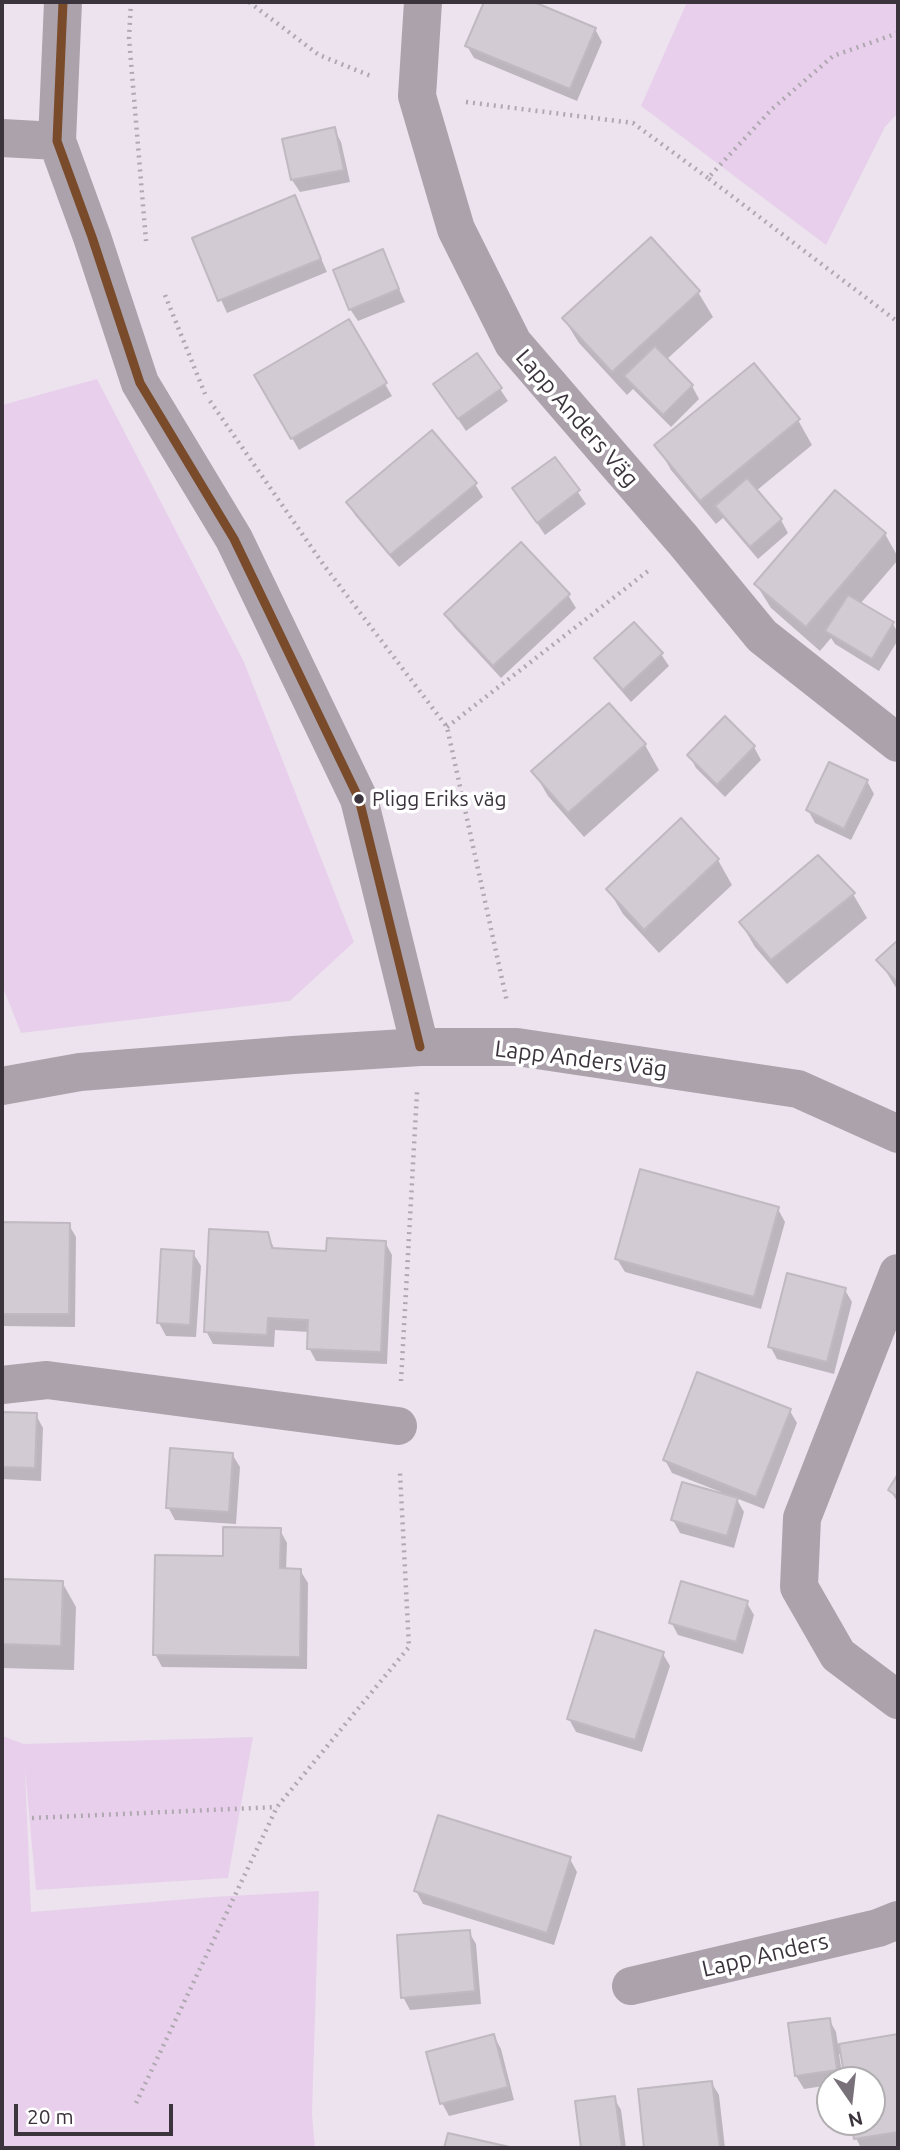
<!DOCTYPE html>
<meta charset="utf-8">
<style>
body{margin:0}
#map{position:relative;width:900px;height:2150px;overflow:hidden;background:#ece3ee;font-family:Ubuntu,sans-serif}
canvas{display:block}
.frame{position:absolute;inset:0;border:4px solid #3b343c;pointer-events:none}
.north{position:absolute;left:816px;top:2066px;width:70px;height:70px;box-sizing:border-box;background:#fff;border:2px solid #b1aeb1;border-radius:50%;rotate:166deg;font-size:19px;font-weight:700;line-height:28px;text-align:center;color:#3b343c}
.north::after{content:'';display:block;margin:auto;width:24px;height:32px;background:#79717a;clip-path:polygon(50% 0,100% 100%,50% 72%,0 100%)}
.scale{position:absolute;left:14px;top:2104px;width:159px;height:32px;box-sizing:border-box;border:4px solid #3b343c;border-top:0;padding-left:9px;font-size:21px;line-height:24px;white-space:nowrap;color:#3b343c;-webkit-text-stroke:5px #fff;paint-order:stroke}
</style>
<div id="map">
<canvas width="900" height="2150"></canvas>
<div class="frame"></div>
<div class="north">N</div>
<div class="scale">20 m</div>
</div>
<script>
const g = document.querySelector('canvas').getContext('2d');
g.lineJoin = 'round';
function fillPath(path, color) { g.fillStyle = color; g.fill(path, 'evenodd'); }
const shape = rows => new Path2D(rows.map(r => 'M' + r).join(''));
function trace(path, color, width, dash) { g.strokeStyle = color; g.lineWidth = width; g.lineCap = dash ? 'butt' : 'round'; g.setLineDash(dash || []); g.stroke(path); }
function label(font, color, halo, rows, align = 'center') {
  g.font = font + ' Ubuntu,sans-serif'; g.lineWidth = 7; g.setLineDash([]); g.textBaseline = 'middle'; g.strokeStyle = halo; g.fillStyle = color; for (const [text, x, y, turn = 0] of rows) {
    g.save(); g.translate(x, y); g.rotate((+turn || 0) * Math.PI / 180); g.textAlign = isNaN(turn) ? turn : align; if (halo) g.strokeText(text, 0, 0); g.fillText(text, 0, 0); g.restore();
  }
}
const green = shape([
 [687,2,898,2,898,113,885,127,826,245,641,106],
 [97,379,244,662,354,942,290,1001,21,1033,2,985,2,405],
 [2,1736,24,1744,253,1737,228,1878,36,1890,25,1769,31,1912,212,1897,319,1891,312,2114,315,2148,2,2148]
]);
const shadow = shape([
 [486,2,530,2,595,29,602,42,577,101,474,58,467,46],
 [334,129,341,142,350,182,300,192,292,180],
 [294,197,327,272,227,313,194,239],
 [382,251,405,302,358,321,350,309],
 [698,292,713,317,666,360,692,386,699,399,671,427,633,389,627,395,579,343,564,319],
 [349,321,392,396,299,450,256,376],
 [435,385,500,389,508,401,466,431],
 [798,420,812,445,756,491,781,520,788,533,758,559,723,518,716,524,671,470,657,445],
 [432,432,475,484,483,497,399,567,355,515,348,502],
 [555,459,586,504,545,535,514,489],
 [835,492,885,534,898,557,898,560,860,604,893,624,898,633,898,640,879,671,835,644,831,638,820,651,771,608,756,584],
 [568,595,576,608,501,678,454,627,446,614],
 [661,654,669,666,631,702,604,671,596,658],
 [609,705,645,745,659,770,584,837,548,796,534,772],
 [725,719,754,747,761,760,725,797,696,768,689,755],
 [867,781,874,794,851,840,815,823,808,810],
 [718,860,732,885,659,953,623,914,608,889],
 [853,894,867,918,787,984,755,947,741,923],
 [898,942,898,991,879,960],
 [778,1209,785,1222,761,1309,625,1272,617,1259],
 [2,1224,69,1225,76,1237,75,1327,2,1326],
 [267,1234,275,1250,327,1253,385,1242,392,1255,387,1364,316,1361,309,1348,309,1332,275,1330,274,1347,213,1344,206,1331],
 [193,1253,201,1266,196,1337,166,1336,159,1323],
 [845,1290,852,1302,834,1374,777,1359,770,1346],
 [790,1411,797,1423,764,1509,736,1498,744,1512,734,1548,680,1533,673,1520,720,1495,721,1492,672,1473,665,1460],
 [2,1414,36,1415,43,1428,41,1481,2,1479],
 [232,1454,240,1467,236,1524,175,1520,168,1507],
 [898,1477,898,1503,890,1490],
 [280,1530,287,1543,286,1570,300,1570,308,1583,307,1669,162,1667,155,1654,225,1558],
 [2,1581,62,1582,76,1607,74,1670,2,1668],
 [747,1603,754,1615,743,1654,678,1635,671,1622],
 [663,1654,670,1666,642,1752,576,1732,569,1719],
 [570,1859,577,1872,554,1945,423,1904,416,1891],
 [469,1932,476,1944,481,2004,410,2010,403,1997],
 [829,2019,836,2032,838,2045,898,2036,898,2146,861,2148,856,2138,853,2122,872,2122,872,2080,847,2080,843,2054,839,2054,843,2080,830,2080,830,2085,804,2089,796,2076,790,2024],
 [494,2036,501,2049,514,2100,449,2116,442,2103],
 [711,2082,719,2095,725,2148,646,2148,639,2091],
 [614,2098,621,2110,626,2148,583,2148,576,2103]
]);
const building = shape([
 [484,2,534,2,596,28,570,89,465,46,484,2],
 [335,127,344,170,291,180,282,139,335,127],
 [295,195,321,259,218,301,192,238,295,195],
 [651,237,700,291,612,372,562,318,651,237],
 [383,249,399,289,349,310,333,270,383,249],
 [349,319,387,383,291,439,254,375,349,319],
 [655,346,693,385,663,415,624,376,655,346],
 [477,353,502,388,458,419,433,384,477,353],
 [754,363,800,419,700,501,654,445,754,363],
 [432,430,477,483,390,555,346,502,432,430],
 [555,457,580,490,537,523,512,488,555,457],
 [747,478,782,519,750,547,715,506,747,478],
 [835,490,886,533,806,627,754,584,835,490],
 [521,542,570,594,493,666,444,614,521,542],
 [848,595,894,622,872,659,825,631,848,595],
 [634,622,663,653,623,690,594,658,634,622],
 [609,703,646,744,568,813,531,771,609,703],
 [725,716,755,746,717,785,687,755,725,716],
 [829,762,868,780,844,829,806,810,829,762],
 [681,818,719,859,644,930,606,889,681,818],
 [818,855,855,893,771,960,739,922,818,855],
 [898,940,898,983,876,960,898,940],
 [640,1169,779,1207,754,1297,615,1259,640,1169],
 [2,1222,70,1223,69,1314,2,1314,2,1222],
 [209,1229,268,1232,272,1248,326,1251,327,1238,386,1241,381,1352,307,1349,308,1320,268,1318,267,1335,204,1332,209,1229],
 [161,1249,194,1251,190,1325,157,1323,161,1249],
 [787,1273,846,1288,827,1362,768,1347,787,1273],
 [697,1372,791,1409,756,1497,663,1460,697,1372],
 [2,1412,37,1413,35,1468,2,1467,2,1412],
 [170,1448,233,1453,229,1512,166,1508,170,1448],
 [898,1474,898,1497,888,1490,898,1474],
 [682,1482,738,1498,727,1536,671,1520,682,1482],
 [223,1527,281,1528,280,1568,301,1569,300,1657,153,1655,155,1555,223,1556,223,1527],
 [2,1579,63,1581,61,1646,2,1644,2,1579],
 [681,1581,748,1601,736,1642,669,1623,681,1581],
 [595,1630,664,1652,635,1740,567,1719,595,1630],
 [438,1815,571,1857,547,1933,414,1891,438,1815],
 [470,1930,475,1991,401,1998,397,1935,470,1930],
 [830,2018,837,2070,795,2076,788,2023,830,2018],
 [494,2034,508,2087,440,2104,426,2052,494,2034],
 [898,2034,898,2132,854,2139,851,2122,872,2122,872,2080,845,2080,839,2044,898,2034],
 [712,2081,720,2148,644,2148,638,2089,712,2081],
 [615,2096,622,2148,581,2148,575,2101,615,2096],
 [448,2133,514,2148,444,2148,448,2133]
]);
const path = shape([
 [131,2,129,38,146,241],
 [249,2,319,55,371,76],
 [898,33,833,56,772,109,708,178,898,322],
 [466,102,633,123,708,178],
 [165,295,205,394],
 [210,401,323,564,447,727,507,1002],
 [447,727,648,571],
 [401,1381,417,1092],
 [32,1818,277,1807],
 [136,2103,277,1807,409,1647,400,1473]
]);
const minor = shape([
 [63,2,57,141,92,237,140,383,234,539,359,799,420,1047],
 [423,2,417,96,456,229,513,343,683,540,762,636,898,743],
 [2,138,57,141],
 [2,1086,80,1072,293,1055,420,1047,517,1047,798,1089,898,1134],
 [898,1273,802,1518,799,1587,838,1655,898,1700],
 [2,1385,47,1380,398,1426],
 [631,1986,878,1928,898,1920]
]);
const bus1 = shape([
 [63,2,57,141,92,237,140,383,234,539,359,799,420,1047]
]);
const markers = [
 [359,799,6,"#3b343c"]
];
const busNames = [
 ["Pligg Eriks väg",372,799]
];
const streetNames = [
 ["Lapp Anders Väg",577,418,49],
 ["Lapp Anders Väg",581,1059,7],
 ["Lapp Anders",765,1955,-13]
];
fillPath(green, '#e8d0ec');
fillPath(shadow, '#0003');
fillPath(building, '#d2cbd3');
trace(building, '#c0b9c1', 2);
trace(path, '#b0a8b1', 4.5, [2, 5]);
trace(minor, '#aba2ac', 38);
trace(bus1, '#7a4b2a', 9);
for (const [x, y, r, color] of markers) { const dot = new Path2D(); dot.arc(x, y, r, 0, 2 * Math.PI); g.fillStyle = color; g.fill(dot); trace(dot, '#fff', 2.5); }
label('21px', '#3b343c', '#fff', busNames, 'left');
label('23px', '#3b343c', '#fff', streetNames);
</script>
